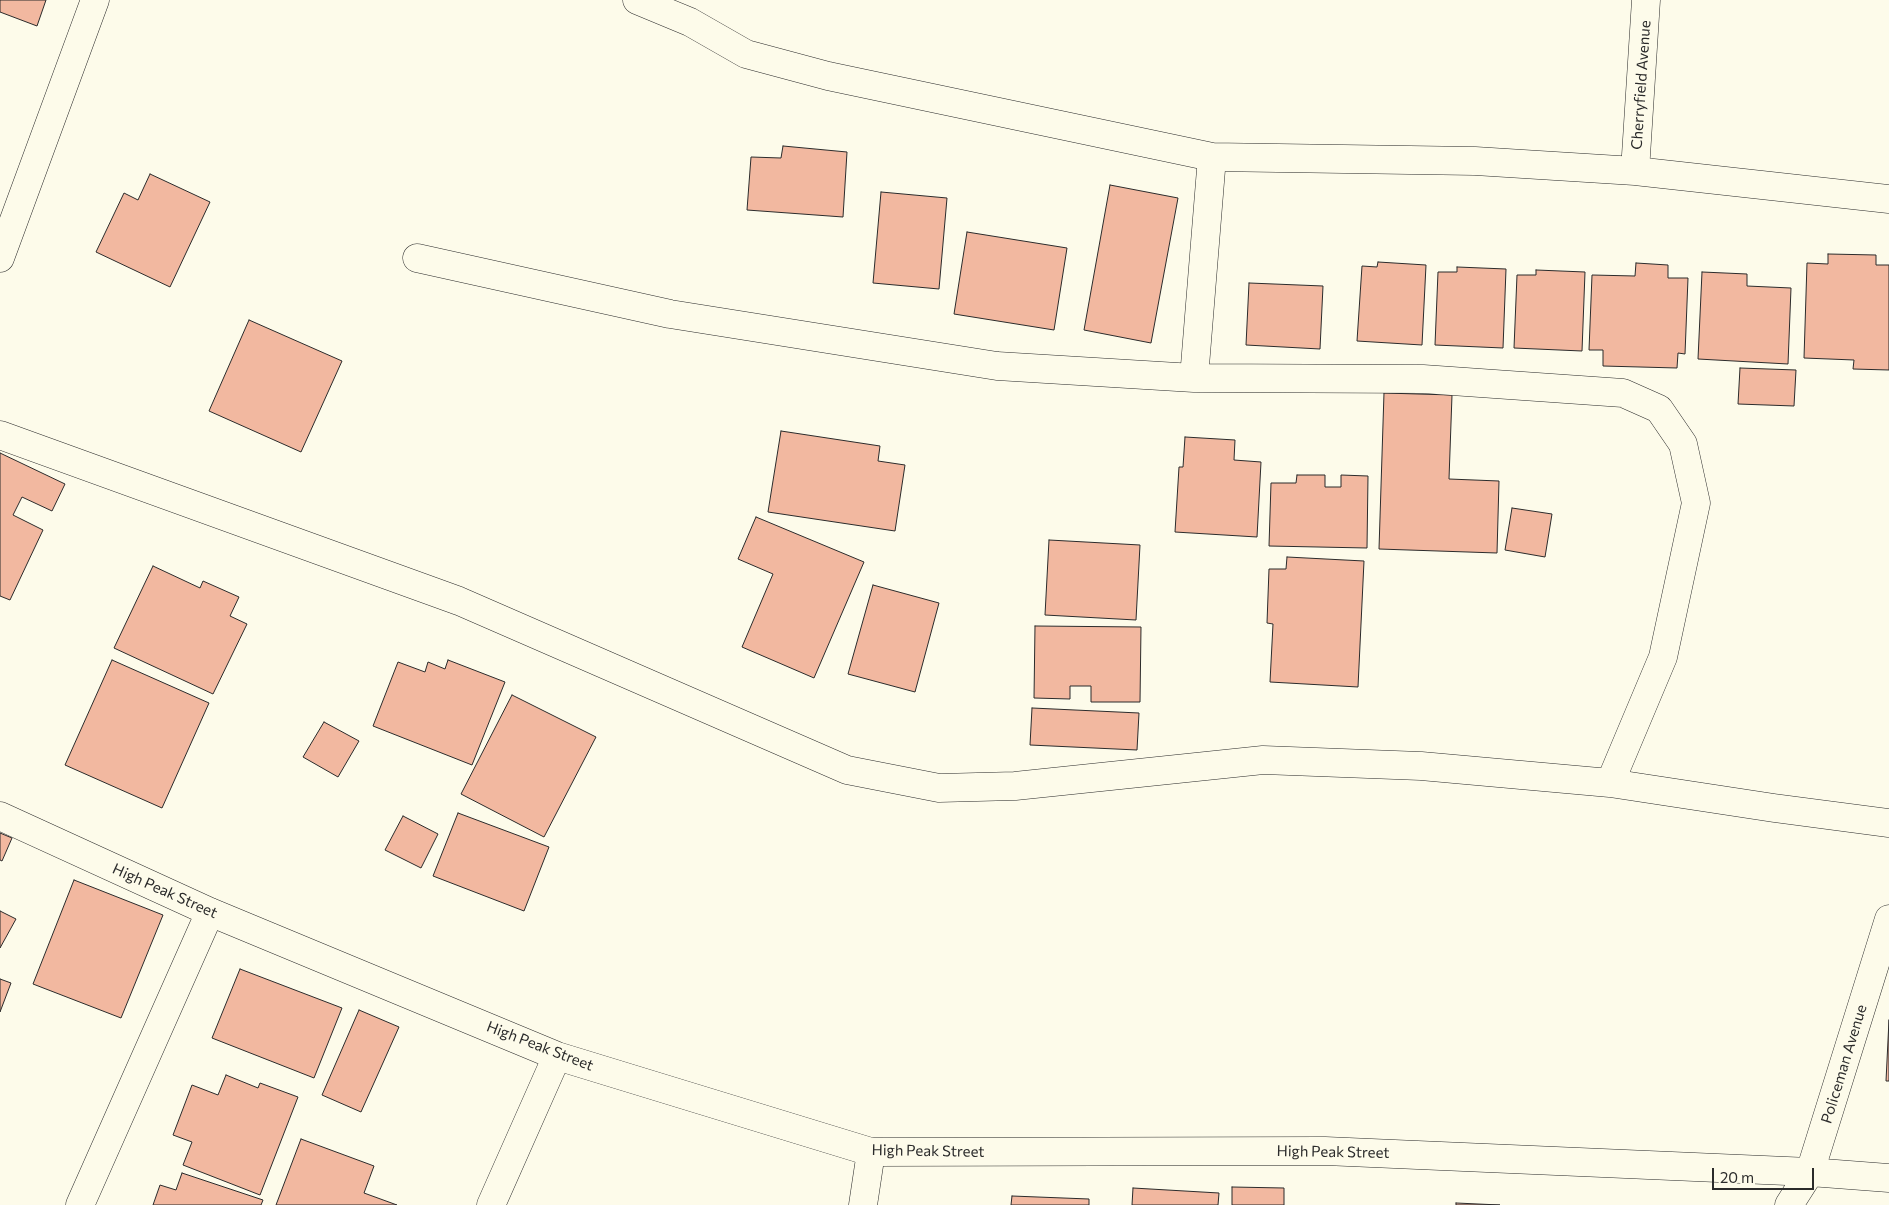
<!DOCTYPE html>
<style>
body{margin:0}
#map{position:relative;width:1889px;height:1205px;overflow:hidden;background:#fdfbea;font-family:Commissioner,sans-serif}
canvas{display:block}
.scale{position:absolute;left:1712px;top:1168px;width:102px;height:22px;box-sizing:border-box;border:2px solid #2b2b2b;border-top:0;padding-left:6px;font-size:15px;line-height:18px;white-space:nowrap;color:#2b2b2b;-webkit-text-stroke:4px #fdfbea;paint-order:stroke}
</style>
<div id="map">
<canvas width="1889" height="1205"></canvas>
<div class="scale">20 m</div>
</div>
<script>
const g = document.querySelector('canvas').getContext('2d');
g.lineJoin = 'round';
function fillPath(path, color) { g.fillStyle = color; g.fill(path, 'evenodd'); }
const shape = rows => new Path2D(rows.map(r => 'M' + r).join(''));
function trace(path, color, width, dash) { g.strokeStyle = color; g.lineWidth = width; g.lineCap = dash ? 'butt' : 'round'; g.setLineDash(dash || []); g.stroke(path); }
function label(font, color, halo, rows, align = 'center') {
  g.font = font + ' Commissioner,sans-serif'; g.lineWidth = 4; g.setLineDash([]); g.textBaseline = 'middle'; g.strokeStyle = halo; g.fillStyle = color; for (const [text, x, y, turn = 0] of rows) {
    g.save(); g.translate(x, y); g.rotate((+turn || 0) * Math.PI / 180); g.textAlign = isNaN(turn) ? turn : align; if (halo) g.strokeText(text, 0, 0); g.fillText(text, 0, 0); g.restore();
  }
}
const building = shape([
 [0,0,46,0,37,26,0,12,0,0],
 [783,146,847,152,843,217,747,210,751,157,781,158,783,146],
 [150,174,210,202,170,287,96,252,124,193,138,200,150,174],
 [1110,185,1178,198,1151,343,1084,330,1110,185],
 [881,192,947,198,939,289,873,283,881,192],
 [967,232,1067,248,1054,330,954,314,967,232],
 [1828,254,1876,255,1876,265,1889,265,1889,370,1853,369,1854,360,1804,358,1807,263,1828,264,1828,254],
 [1378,262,1426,265,1422,345,1357,341,1362,266,1377,267,1378,262],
 [1636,263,1668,265,1668,278,1688,278,1685,354,1678,353,1677,368,1603,366,1603,350,1589,350,1592,275,1635,276,1636,263],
 [1457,267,1506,269,1503,348,1435,345,1438,272,1457,272,1457,267],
 [1536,270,1585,272,1582,351,1514,348,1517,275,1536,275,1536,270],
 [1702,272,1747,274,1747,286,1791,288,1788,364,1698,359,1702,272],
 [1249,283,1323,286,1320,349,1246,345,1249,283],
 [249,320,342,361,301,452,209,411,249,320],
 [1740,368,1796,370,1794,406,1738,404,1740,368],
 [1384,393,1452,395,1449,479,1499,481,1497,553,1379,549,1384,393],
 [781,431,880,446,878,461,905,465,895,531,768,512,781,431],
 [1185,437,1235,440,1234,460,1261,462,1257,537,1175,532,1179,467,1183,467,1185,437],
 [0,453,65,484,52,511,22,497,13,515,43,530,10,600,0,596,0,453],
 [1297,475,1325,475,1325,487,1341,487,1341,475,1368,476,1367,548,1269,546,1271,483,1296,483,1297,475],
 [1512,508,1552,514,1545,557,1505,550,1512,508],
 [756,517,864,562,814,678,742,647,773,574,738,559,756,517],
 [1049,540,1140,545,1136,620,1045,615,1049,540],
 [1287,557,1364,561,1358,687,1270,682,1273,624,1267,623,1269,569,1286,569,1287,557],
 [153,566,200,588,203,581,239,597,230,616,247,624,213,694,114,648,153,566],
 [873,585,939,603,915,692,848,674,873,585],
 [1035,626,1141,627,1140,702,1091,702,1091,686,1070,686,1070,699,1034,698,1035,626],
 [112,660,209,703,162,808,65,765,112,660],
 [448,660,505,682,472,765,373,726,398,662,425,672,428,662,445,669,448,660],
 [512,695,596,737,544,837,461,794,512,695],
 [1032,708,1139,713,1137,750,1030,745,1032,708],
 [324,722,359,741,338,777,303,757,324,722],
 [458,813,549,847,524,911,433,876,458,813],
 [403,816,438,834,421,868,385,850,403,816],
 [0,833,12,838,2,861,0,860,0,833],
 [74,880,163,915,121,1018,33,984,74,880],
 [0,911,16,919,0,948,0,911],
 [240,969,342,1008,314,1078,212,1038,240,969],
 [0,979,11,983,0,1012,0,979],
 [359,1010,399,1027,361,1112,322,1095,359,1010],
 [1889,1020,1889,1081,1886,1081,1889,1020],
 [226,1075,258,1088,260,1083,298,1097,260,1195,183,1165,192,1142,173,1135,192,1085,218,1095,226,1075],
 [301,1139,374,1166,364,1193,397,1205,276,1205,301,1139],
 [182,1173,263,1200,261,1205,153,1205,160,1185,176,1190,182,1173],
 [1232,1187,1284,1188,1284,1205,1232,1205,1232,1187],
 [1133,1188,1219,1193,1218,1205,1132,1205,1133,1188],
 [1012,1196,1089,1199,1089,1205,1011,1205,1012,1196],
 [1456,1203,1500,1205,1456,1205,1456,1203]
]);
const minor = shape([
 [637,0,690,22,746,54,828,76,1212,157,1475,161,1635,171,1889,199],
 [1635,171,1646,0],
 [0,258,95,0],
 [1194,378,1212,157],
 [0,435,459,601,847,770,939,788,1015,786,1263,760,1421,766,1610,783,1663,657,1696,503,1683,444,1659,409,1623,393,1423,379,1194,378,997,366,670,314,417,258],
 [1610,783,1774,808,1889,823],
 [0,816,210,912,557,1056,871,1152,1325,1151,1810,1172,1889,1178],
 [80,1205,210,912],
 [491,1205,557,1056],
 [863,1205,871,1152],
 [1789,1205,1810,1172,1889,919]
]);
const streetNames = [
 ["Cherryfield Avenue",1641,85,-86],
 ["High Peak Street",165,891,24],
 ["High Peak Street",540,1046,21],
 ["Policeman Avenue",1844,1064,-73],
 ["High Peak Street",928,1151,1],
 ["High Peak Street",1333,1152,1]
];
fillPath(building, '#f2b8a0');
trace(building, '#2b2b2b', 1);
trace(minor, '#2b2b2b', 29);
trace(minor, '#fdfbea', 28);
label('15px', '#2b2b2b', '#fdfbea', streetNames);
</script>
